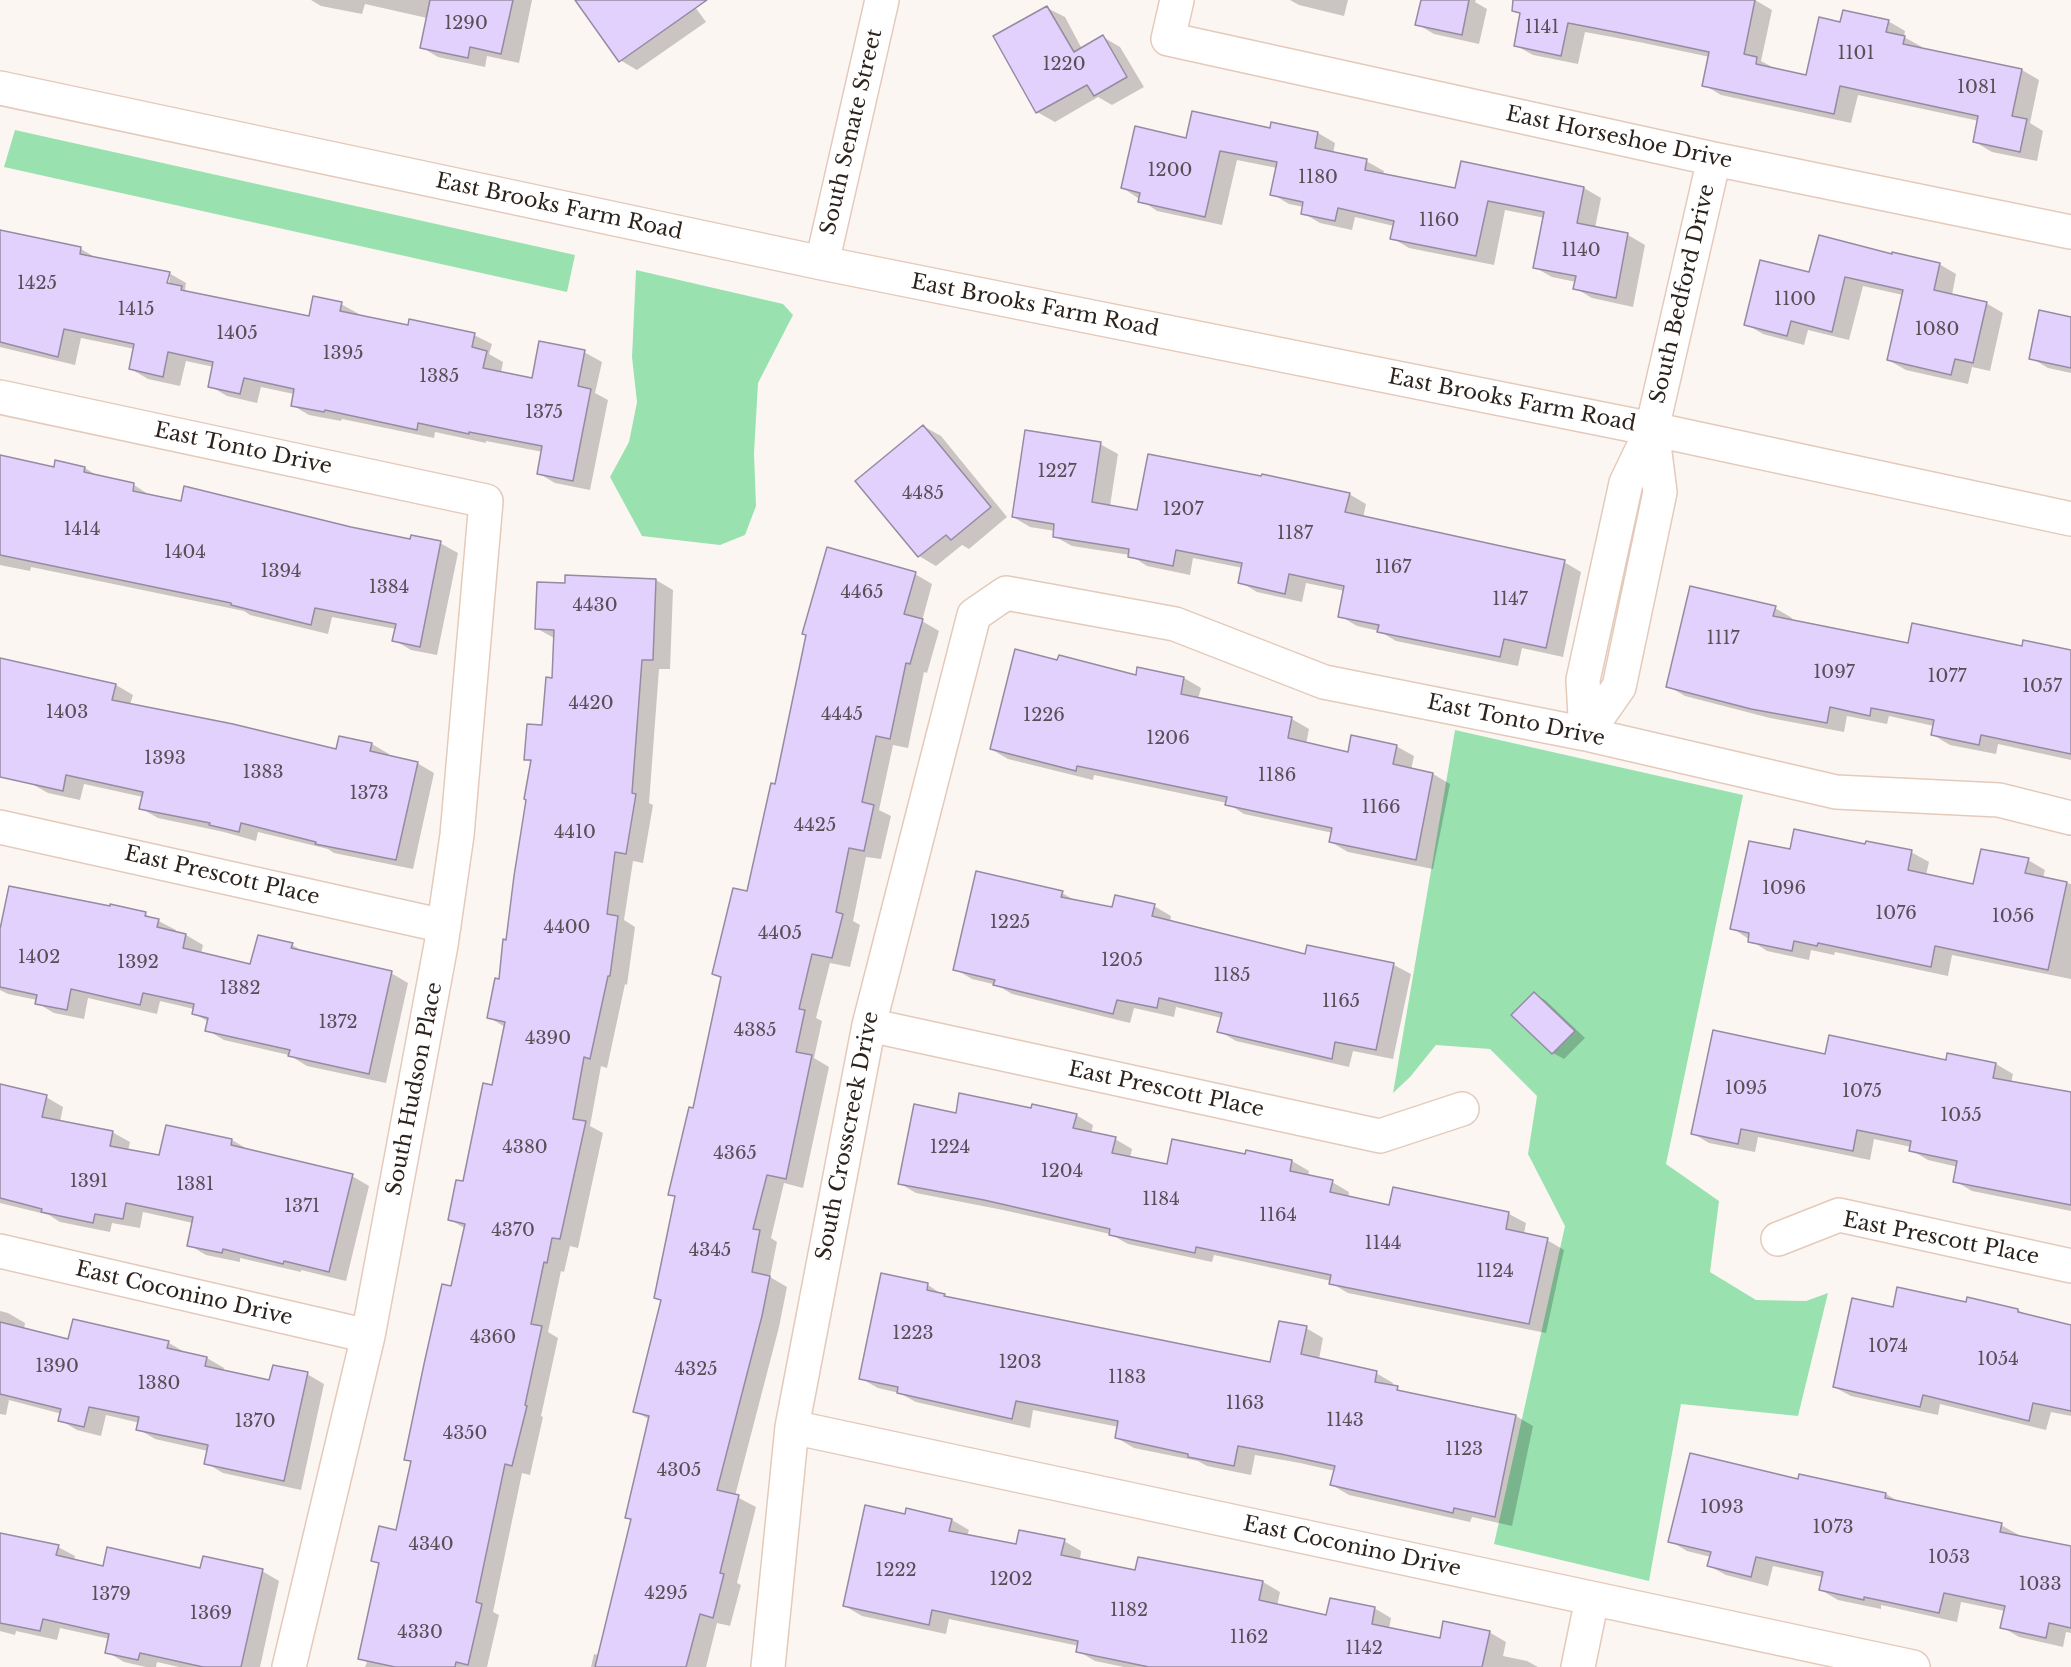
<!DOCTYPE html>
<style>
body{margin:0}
canvas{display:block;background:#fcf6f3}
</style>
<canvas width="2071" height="1667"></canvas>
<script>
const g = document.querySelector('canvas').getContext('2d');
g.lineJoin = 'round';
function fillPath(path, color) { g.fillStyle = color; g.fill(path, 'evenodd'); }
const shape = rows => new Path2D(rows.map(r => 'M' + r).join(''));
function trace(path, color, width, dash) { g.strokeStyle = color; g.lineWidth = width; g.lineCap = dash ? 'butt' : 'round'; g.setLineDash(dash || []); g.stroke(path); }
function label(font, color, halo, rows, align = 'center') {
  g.font = font + ' "Libre Baskerville",serif'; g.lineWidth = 5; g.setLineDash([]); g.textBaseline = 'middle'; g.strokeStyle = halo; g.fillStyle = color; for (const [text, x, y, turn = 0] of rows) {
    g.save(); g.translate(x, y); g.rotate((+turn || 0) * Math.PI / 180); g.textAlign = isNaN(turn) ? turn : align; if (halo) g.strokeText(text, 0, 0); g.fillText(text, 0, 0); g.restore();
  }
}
const green = shape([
 [15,130,575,255,567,292,4,167],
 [636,270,783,304,793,315,758,383,754,453,756,506,745,535,720,545,642,536,610,477,629,442,637,402,632,357],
 [1455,730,1743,795,1666,1164,1719,1201,1710,1272,1756,1300,1806,1301,1828,1293,1798,1416,1681,1404,1649,1581,1494,1544,1565,1226,1528,1154,1537,1096,1490,1049,1436,1045,1410,1077,1393,1093]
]);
const shadow = shape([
 [311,0,532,0,519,63,487,56,485,67,438,57,421,47,427,18,365,4,362,14,321,6],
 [577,0,690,0,706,22,637,70,620,60],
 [1290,0,1348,0,1344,16,1299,5],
 [1422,0,1476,0,1475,2,1487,9,1479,44,1434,34,1417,24],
 [1539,0,1755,0,1772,10,1761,61,1774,68,1807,77,1842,24,1888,21,1905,31,1904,37,1922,47,1921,49,2022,70,2039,80,2030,123,2043,131,2037,161,1992,152,1975,142,1979,121,1858,95,1851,123,1721,95,1704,85,1710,57,1639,42,1585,32,1578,64,1533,55,1515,45],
 [1047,8,1065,17,1082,49,1103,37,1120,47,1144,87,1112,105,1098,97,1055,122,1037,112],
 [1271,130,1318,133,1335,143,1333,154,1366,161,1384,171,1383,175,1457,190,1462,163,1584,188,1601,198,1595,228,1628,235,1645,245,1633,307,1592,298,1575,288,1576,282,1552,277,1534,267,1545,218,1505,210,1494,265,1409,248,1392,238,1394,226,1355,217,1352,230,1320,223,1303,213,1304,207,1289,204,1272,194,1277,168,1237,160,1222,225,1157,211,1123,188,1187,140],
 [2,232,81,249,98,259,169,273,186,283,185,290,191,293,310,318,341,304,359,314,358,317,409,327,474,335,492,344,489,354,503,362,501,373,533,380,584,352,602,362,595,393,608,400,590,490,555,483,538,473,543,452,486,441,486,443,435,432,434,438,342,419,341,421,309,415,292,405,294,394,261,387,257,403,227,396,210,386,214,367,186,361,180,386,148,379,131,369,135,349,81,338,75,365,0,347,0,242],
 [167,277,170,277,167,291,164,291],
 [1893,256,1939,264,1956,274,1952,295,1986,303,2003,313,1990,371,1972,367,1968,384,1906,370,1888,360,1903,295,1863,286,1849,340,1808,330,1804,345,1763,334,1746,324,1810,274],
 [2071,318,2071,373,2048,368,2031,358],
 [923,426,941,436,1007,517,969,549,962,545,936,566,919,556],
 [1100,444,1118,454,1110,506,1138,512,1349,494,1366,504,1363,518,1564,562,1581,572,1563,657,1522,648,1518,666,1396,641,1379,631,1357,626,1340,616,1345,591,1306,583,1302,602,1257,592,1240,582,1243,568,1193,558,1190,575,1147,566,1130,555,1072,546,1054,536,1055,531,1030,527,1013,517],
 [0,457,55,469,85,468,101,478,134,485,151,496,183,503,351,529,412,541,440,543,458,553,437,655,411,650,394,640,396,629,332,617,328,634,250,615,244,611,31,567,30,571,0,565],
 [915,574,932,584,922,621,939,631,927,673,924,672,908,748,893,745,879,810,891,816,881,859,866,857,853,921,860,925,850,967,830,963,816,1018,822,1021,814,1058,829,1067,803,1188,784,1183,771,1238,777,1242,770,1277,787,1287,779,1327,735,1496,756,1507,737,1583,741,1585,730,1626,717,1623,706,1667,591,1667,594,1654,599,1655,632,1521,626,1517,650,1420,635,1411,662,1301,656,1297,677,1198,670,1194,694,1110,722,979,714,974,749,893,776,785],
 [656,580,673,590,670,669,659,669,649,803,653,805,643,863,633,861,624,920,635,927,627,985,625,984,607,1068,601,1066,590,1126,603,1133,578,1248,570,1246,564,1272,561,1271,548,1332,558,1338,541,1416,543,1417,530,1475,522,1473,493,1612,499,1615,487,1667,365,1667,367,1662,360,1658,380,1564,373,1560,397,1532,412,1463,405,1459,452,1288,466,1229,449,1219,464,1183,493,1087,505,1027,488,1017,501,981,508,941,532,763,526,759,544,727,554,679,554,638,536,628,566,585],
 [1775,608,1792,618,1791,621,1909,645,2023,648,2071,651,2071,760,1998,744,1996,754,1950,745,1933,735,1934,726,1889,716,1887,724,1847,716,1844,732,1770,718,1685,696,1668,686],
 [0,659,116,685,133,695,130,705,337,751,372,744,389,754,388,757,417,763,434,773,413,869,334,853,328,849,258,832,256,841,224,832,158,818,140,808,143,797,84,784,80,800,48,793,0,766],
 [1058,662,1137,677,1184,678,1201,688,1198,699,1292,719,1309,729,1306,744,1349,754,1396,746,1414,756,1411,770,1433,774,1450,784,1433,869,1348,852,1331,842,1333,833,1244,814,1227,803,1094,775,1093,780,1008,759,991,749],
 [1866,846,1911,852,1929,862,1926,875,1975,885,2028,860,2045,870,2043,878,2071,884,2071,979,1952,955,1948,976,1835,952,1834,955,1811,950,1809,960,1767,951,1732,928,1791,851],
 [1062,893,1078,902,1113,909,1154,906,1171,916,1170,922,1307,956,1394,965,1411,974,1393,1059,1353,1051,1349,1067,1236,1041,1219,1031,1222,1018,1176,1007,1174,1017,1134,1008,1130,1023,1012,994,997,985,972,979,955,969],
 [145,914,176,930,175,933,186,935,203,945,201,954,251,966,292,945,308,954,391,973,408,983,386,1083,307,1066,289,1055,224,1040,207,1030,209,1022,193,1013,194,1009,160,1001,157,1014,88,998,84,1019,54,1013,37,1003,37,1000,8,994,0,990,0,936],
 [1534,994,1545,1000,1585,1038,1564,1059,1553,1053],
 [1826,1056,1996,1064,2013,1074,2011,1083,2071,1095,2071,1211,1972,1191,1955,1181,1958,1167,1928,1160,1911,1150,1911,1147,1874,1139,1870,1160,1758,1137,1755,1152,1709,1143,1692,1133],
 [0,1085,46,1097,63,1107,60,1122,112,1132,130,1142,128,1151,160,1157,167,1127,232,1140,249,1150,352,1176,369,1186,346,1281,301,1270,301,1272,240,1258,240,1262,206,1255,189,1245,193,1223,143,1212,140,1228,112,1223,110,1232,60,1222,49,1215,0,1203],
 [1032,1110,1076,1115,1093,1125,1091,1134,1115,1139,1132,1149,1130,1158,1168,1166,1246,1155,1292,1161,1309,1171,1308,1176,1332,1182,1349,1192,1348,1198,1390,1207,1509,1214,1526,1223,1524,1234,1547,1240,1564,1250,1546,1333,1348,1293,1331,1283,1331,1281,1214,1255,1212,1262,1128,1244,1110,1234,1003,1210,916,1193,899,1183,957,1115],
 [883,1275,928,1285,949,1299,1271,1364,1306,1328,1323,1338,1319,1359,1376,1373,1393,1383,1392,1387,1408,1394,1516,1416,1533,1426,1512,1526,1472,1517,1470,1522,1349,1495,1332,1485,1335,1471,1300,1463,1255,1455,1251,1475,1207,1466,1198,1461,1134,1448,1117,1438,1119,1427,1033,1410,1030,1428,916,1402,899,1393,878,1388,860,1378],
 [1967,1304,2018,1310,2028,1316,2071,1326,2071,1416,2051,1412,2046,1430,1940,1404,1938,1415,1851,1396,1834,1387,1894,1309],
 [0,1311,8,1313,25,1323,24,1329,69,1341,74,1321,169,1343,186,1353,207,1358,224,1368,223,1372,270,1382,307,1374,324,1384,301,1490,223,1473,206,1463,208,1451,155,1439,138,1429,140,1423,106,1415,101,1436,77,1430,60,1420,62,1414,9,1400,6,1415,0,1414],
 [1799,1481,1886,1494,1901,1503,2001,1525,2019,1535,2018,1537,2071,1548,2071,1633,2066,1632,2063,1647,2019,1637,2002,1627,2005,1611,1961,1602,1957,1622,1881,1605,1881,1609,1838,1600,1821,1590,1823,1577,1773,1566,1768,1586,1726,1575,1709,1566,1711,1557,1687,1551,1670,1541],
 [906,1515,952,1520,969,1530,967,1536,1017,1546,1064,1541,1081,1551,1080,1560,1137,1572,1139,1558,1263,1582,1280,1592,1277,1606,1328,1617,1374,1608,1391,1618,1389,1629,1441,1639,1489,1632,1506,1642,1503,1656,1527,1661,1538,1667,1124,1667,1095,1661,1078,1651,1079,1646,949,1619,946,1634,862,1616,845,1606],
 [0,1534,58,1547,75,1556,74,1561,104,1568,262,1571,279,1581,260,1667,179,1667,157,1662,156,1667,146,1667,124,1662,107,1652,110,1639,60,1628,57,1640,16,1631,15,1635,0,1631]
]);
const building = shape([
 [430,0,513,0,501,54,470,47,468,58,420,48,430,0],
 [575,0,707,0,619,62,575,0],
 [1421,0,1469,0,1462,35,1415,25,1421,0],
 [1513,0,1755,0,1744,54,1757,57,1756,64,1806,75,1819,17,1840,22,1843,10,1889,20,1886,32,1905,36,1903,44,2022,69,2012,116,2027,119,2020,152,1973,142,1978,116,1840,86,1834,114,1702,86,1709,52,1620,33,1568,23,1561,56,1514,46,1520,13,1512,11,1513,0],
 [1047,6,1074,52,1103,35,1127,77,1094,96,1087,85,1036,113,993,36,1047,6],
 [1192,111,1270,128,1271,122,1318,132,1315,148,1367,159,1365,170,1455,188,1461,161,1584,187,1577,223,1628,233,1616,298,1573,289,1576,276,1533,268,1544,212,1488,201,1476,256,1390,239,1394,221,1338,208,1335,221,1301,214,1303,202,1270,195,1277,162,1220,151,1205,217,1138,202,1140,193,1121,188,1135,126,1186,138,1192,111],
 [0,230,81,247,80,254,170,272,167,283,182,286,181,290,309,316,313,296,342,302,340,311,408,325,409,319,475,333,472,347,487,351,483,368,532,378,539,341,585,350,578,386,591,389,573,481,537,474,542,446,469,432,469,434,418,423,417,430,325,410,324,412,291,406,294,389,244,378,240,394,208,387,213,362,168,352,163,377,129,369,134,344,64,329,58,357,0,342,0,230],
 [1819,235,1892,254,1892,252,1940,263,1934,290,1987,302,1973,363,1955,359,1951,375,1887,360,1903,290,1845,277,1832,332,1791,321,1787,336,1744,325,1760,260,1809,272,1819,235],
 [2039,310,2071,317,2071,368,2029,359,2039,310],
 [923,425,991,507,951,540,946,535,918,557,855,481,923,425],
 [1025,430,1101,442,1092,502,1137,510,1148,454,1261,476,1262,474,1350,493,1345,512,1565,560,1546,648,1504,639,1500,657,1377,632,1379,625,1338,617,1344,586,1289,574,1285,594,1238,583,1242,563,1176,550,1173,566,1128,557,1129,549,1053,537,1054,524,1012,517,1025,430],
 [0,455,54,467,55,460,85,467,84,472,134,483,133,491,181,501,184,486,351,527,410,539,411,535,441,541,420,647,392,641,396,624,315,608,311,625,231,605,231,603,0,555,0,455],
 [827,547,916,572,904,614,923,619,910,664,906,663,890,739,876,736,862,802,874,805,864,851,849,848,836,912,843,914,832,958,812,954,799,1009,805,1010,796,1052,812,1055,786,1179,767,1175,753,1229,760,1230,752,1272,770,1276,762,1316,717,1490,739,1495,720,1573,724,1574,713,1618,700,1614,686,1667,595,1667,631,1519,625,1518,649,1416,633,1412,661,1300,654,1298,675,1196,668,1195,689,1107,693,1108,721,977,712,974,733,888,747,891,771,783,775,784,806,635,802,634,827,547],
 [565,575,656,579,653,660,642,660,632,793,636,794,626,854,615,852,607,914,618,916,610,976,608,976,590,1059,584,1057,573,1119,586,1121,560,1239,552,1238,547,1263,544,1262,531,1324,542,1326,525,1405,527,1406,512,1466,505,1464,476,1602,482,1604,468,1665,456,1662,455,1667,395,1667,358,1659,379,1563,371,1561,379,1526,396,1530,411,1461,404,1460,424,1364,442,1284,451,1286,465,1224,448,1220,456,1180,463,1181,483,1083,492,1085,505,1022,487,1018,495,978,499,979,503,939,506,940,514,876,526,800,524,799,531,760,524,760,527,724,542,725,546,677,552,678,554,630,535,629,537,582,565,583,565,575],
 [1690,586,1776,606,1773,616,1908,643,1912,623,2022,646,2023,640,2071,650,2071,754,1981,735,1979,745,1931,735,1934,720,1871,708,1870,716,1830,707,1827,723,1751,709,1666,687,1690,586],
 [1015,649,1057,660,1059,655,1136,675,1137,667,1184,677,1181,694,1292,717,1288,738,1348,752,1351,735,1397,745,1393,764,1433,773,1416,860,1329,842,1332,828,1225,805,1227,797,1077,766,1076,771,990,749,1015,649],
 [0,658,116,684,112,700,233,724,336,749,339,736,372,743,370,751,418,762,396,860,315,844,316,842,241,823,239,832,209,825,210,823,139,809,143,792,66,775,63,791,0,777,0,658],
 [1794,829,1865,844,1866,841,1912,850,1908,870,1973,884,1981,849,2029,858,2025,873,2067,882,2048,970,1935,946,1931,967,1818,943,1817,946,1794,941,1792,951,1748,942,1749,933,1730,929,1749,841,1790,849,1794,829],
 [976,871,1063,891,1061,897,1112,907,1115,895,1155,904,1152,916,1305,954,1307,945,1394,963,1376,1050,1335,1042,1332,1059,1217,1032,1222,1013,1159,998,1157,1008,1117,1000,1113,1014,993,985,995,980,953,970,976,871],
 [9,886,110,906,110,904,146,912,145,916,159,919,157,927,186,934,183,948,250,964,258,935,293,943,291,948,392,971,369,1074,288,1056,290,1050,205,1031,208,1018,192,1014,194,1004,143,993,140,1005,71,989,67,1010,35,1004,37,995,0,987,0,929,9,886],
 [1534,992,1575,1031,1552,1054,1511,1015,1534,992],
 [1713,1030,1825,1054,1829,1035,1946,1060,1947,1053,1996,1063,1993,1078,2071,1092,2071,1205,1953,1182,1957,1161,1909,1151,1911,1141,1857,1130,1853,1151,1741,1129,1738,1144,1691,1134,1713,1030],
 [0,1084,47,1095,42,1117,113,1131,110,1146,159,1155,166,1125,232,1139,231,1145,353,1174,329,1272,284,1261,283,1264,223,1249,222,1253,187,1246,193,1217,126,1203,123,1219,95,1214,93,1223,41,1212,42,1209,0,1198,0,1084],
 [959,1093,1031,1108,1032,1104,1077,1114,1073,1128,1116,1137,1112,1153,1167,1164,1172,1139,1245,1154,1246,1150,1292,1160,1290,1171,1333,1180,1330,1192,1389,1205,1393,1187,1509,1212,1506,1229,1548,1238,1529,1324,1329,1284,1331,1275,1196,1247,1195,1253,1109,1235,1110,1229,984,1200,898,1184,914,1104,956,1113,959,1093],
 [881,1273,928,1283,927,1290,945,1294,944,1296,1270,1362,1279,1321,1307,1326,1301,1354,1377,1371,1375,1382,1398,1386,1397,1390,1516,1415,1495,1517,1454,1508,1453,1513,1330,1485,1335,1466,1281,1454,1238,1446,1234,1466,1188,1457,1188,1454,1115,1438,1118,1421,1016,1401,1012,1419,897,1393,898,1387,859,1379,881,1273],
 [1897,1287,1966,1302,1967,1297,2018,1309,2018,1312,2071,1325,2071,1411,2033,1403,2029,1421,1923,1395,1920,1407,1833,1387,1852,1298,1893,1307,1897,1287],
 [73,1319,169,1341,167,1348,207,1357,205,1366,269,1380,273,1365,308,1372,284,1481,204,1464,208,1445,136,1430,139,1417,89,1407,84,1427,58,1421,61,1409,0,1394,0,1322,68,1339,73,1319],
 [1690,1453,1798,1479,1799,1474,1886,1493,1885,1498,2002,1523,2000,1532,2071,1546,2071,1628,2049,1623,2046,1638,2000,1628,2005,1606,1944,1593,1939,1613,1864,1597,1864,1600,1819,1590,1823,1572,1756,1557,1751,1577,1707,1566,1711,1552,1668,1542,1690,1453],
 [865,1505,905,1514,906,1508,952,1519,949,1531,1016,1544,1019,1530,1065,1539,1061,1555,1135,1570,1138,1557,1263,1581,1259,1600,1326,1615,1330,1598,1375,1607,1372,1624,1440,1638,1443,1621,1490,1631,1482,1667,1149,1667,1076,1652,1078,1641,932,1610,929,1625,843,1606,865,1505],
 [0,1533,59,1545,56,1555,103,1566,107,1547,200,1568,203,1556,263,1569,241,1667,203,1667,140,1653,138,1660,105,1653,109,1634,43,1619,40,1631,0,1623,0,1533]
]);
const street = shape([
 [1177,0,1168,39,1714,159,2071,232],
 [0,88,822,263,1652,429,2071,519],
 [822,263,882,0],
 [0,397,486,501,457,835,441,945,368,1336,289,1667],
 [1586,734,1583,680,1626,483,1652,429,1714,159],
 [1586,734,1619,687,1660,492,1652,429],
 [0,827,444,926],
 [869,1025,1380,1136,1462,1109],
 [1778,1239,1839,1215,2071,1266],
 [0,1251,368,1336],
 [792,1427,1913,1667],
 [768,1667,792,1427,869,1025,974,615,1006,593,1175,624,1324,682,1586,734,1836,792,1999,800,2071,818],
 [1578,1667,1592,1599]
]);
const numberNames = [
 ["1290",466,24],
 ["1141",1542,28],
 ["1101",1856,54],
 ["1220",1064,65],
 ["1081",1977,88],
 ["1200",1170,171],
 ["1180",1318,178],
 ["1160",1439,221],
 ["1140",1581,251],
 ["1425",37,284],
 ["1100",1795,300],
 ["1415",136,310],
 ["1080",1937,330],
 ["1405",237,334],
 ["1395",343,354],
 ["1385",439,377],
 ["1375",544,413],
 ["1227",1057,472],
 ["4485",923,494],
 ["1207",1183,510],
 ["1414",82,530],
 ["1187",1295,534],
 ["1404",185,553],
 ["1167",1393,568],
 ["1394",281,572],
 ["1384",389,588],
 ["4465",862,593],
 ["1147",1510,600],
 ["4430",595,606],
 ["1117",1723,639],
 ["1097",1834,673],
 ["1077",1947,677],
 ["1057",2042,687],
 ["4420",591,704],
 ["1403",67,713],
 ["4445",842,715],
 ["1226",1044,716],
 ["1206",1168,739],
 ["1393",165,759],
 ["1383",263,773],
 ["1186",1277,776],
 ["1373",369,794],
 ["1166",1381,808],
 ["4425",815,826],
 ["4410",575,833],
 ["1096",1784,889],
 ["1076",1896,914],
 ["1056",2013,917],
 ["1225",1010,923],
 ["4400",567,928],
 ["4405",780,934],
 ["1402",39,958],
 ["1205",1122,961],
 ["1392",138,963],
 ["1185",1232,976],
 ["1382",240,989],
 ["1165",1341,1002],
 ["1372",338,1023],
 ["4385",755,1031],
 ["4390",548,1039],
 ["1095",1746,1089],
 ["1075",1862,1092],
 ["1055",1961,1116],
 ["4380",525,1148],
 ["1224",950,1148],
 ["4365",735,1154],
 ["1204",1062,1172],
 ["1391",89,1182],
 ["1381",195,1185],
 ["1184",1161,1200],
 ["1371",302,1207],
 ["1164",1278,1216],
 ["4370",513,1231],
 ["1144",1383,1244],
 ["4345",710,1251],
 ["1124",1495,1272],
 ["1223",913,1334],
 ["4360",493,1338],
 ["1074",1888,1347],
 ["1054",1998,1360],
 ["1203",1020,1363],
 ["1390",57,1367],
 ["4325",696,1370],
 ["1183",1127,1378],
 ["1380",159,1384],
 ["1163",1245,1404],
 ["1143",1345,1421],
 ["1370",255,1422],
 ["4350",465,1434],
 ["1123",1464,1450],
 ["4305",679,1471],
 ["1093",1722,1508],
 ["1073",1833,1528],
 ["4340",431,1545],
 ["1053",1949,1558],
 ["1222",896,1571],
 ["1202",1011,1580],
 ["1033",2040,1585],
 ["4295",666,1594],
 ["1379",111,1595],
 ["1182",1129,1611],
 ["1369",211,1614],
 ["4330",420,1633],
 ["1162",1249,1638],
 ["1142",1364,1649]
];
const streetNames = [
 ["South Senate Street",852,132,-77],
 ["East Horseshoe Drive",1619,138,12],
 ["East Brooks Farm Road",559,207,12],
 ["South Bedford Drive",1683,294,-77],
 ["East Brooks Farm Road",1035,306,11],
 ["East Brooks Farm Road",1512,401,11],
 ["East Tonto Drive",243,449,12],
 ["East Tonto Drive",1516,721,12],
 ["East Prescott Place",222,876,13],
 ["South Hudson Place",415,1089,-79],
 ["East Prescott Place",1166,1090,12],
 ["South Crosscreek Drive",848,1136,-79],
 ["East Prescott Place",1941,1239,11],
 ["East Coconino Drive",184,1294,13],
 ["East Coconino Drive",1352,1547,12]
];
fillPath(green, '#99e2af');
fillPath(shadow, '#0003');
fillPath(building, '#e3d1fd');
trace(building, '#958ba3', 1.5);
trace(street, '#e4caba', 36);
trace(street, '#fff', 33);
label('18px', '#5a4e55', null, numberNames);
label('21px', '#2d231d', '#fff', streetNames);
</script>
